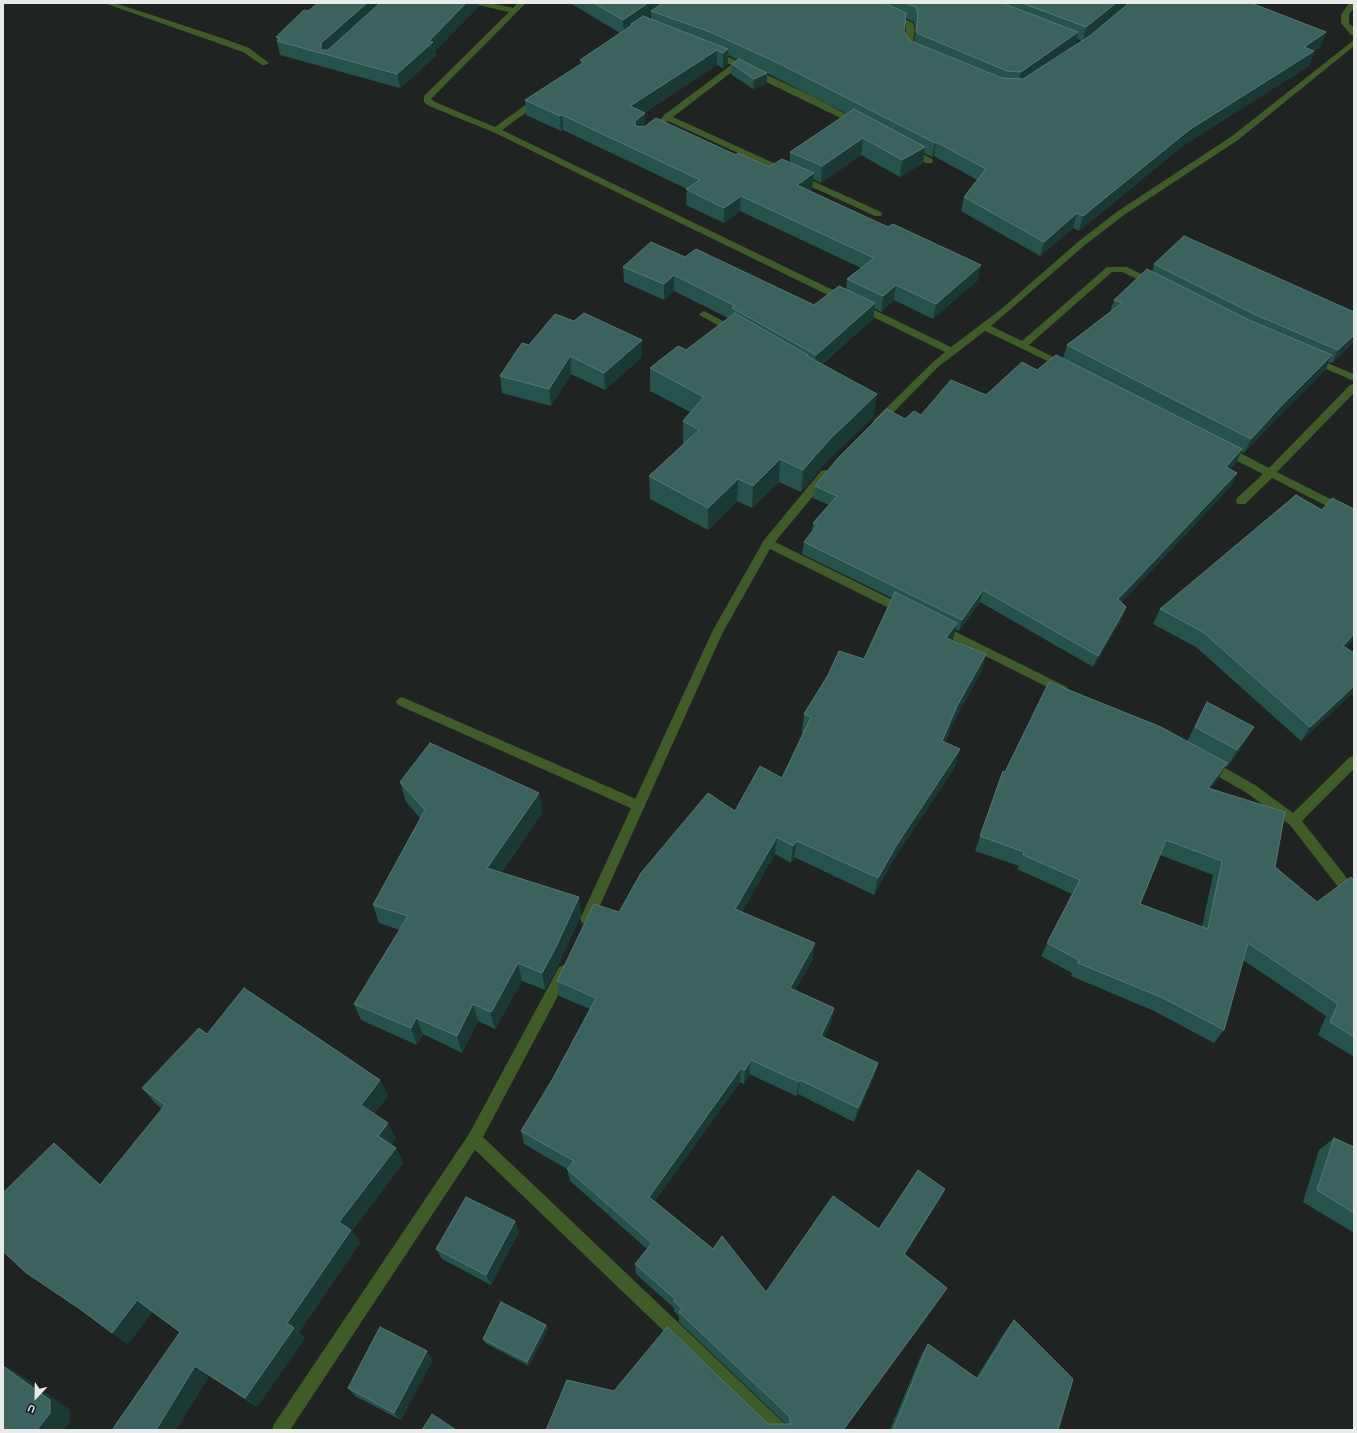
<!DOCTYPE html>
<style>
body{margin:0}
#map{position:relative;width:1357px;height:1433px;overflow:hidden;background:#1f2321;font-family:"Alegreya Sans",sans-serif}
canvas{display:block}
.frame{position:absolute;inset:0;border:4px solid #e8ebe9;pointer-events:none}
.north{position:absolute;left:16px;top:1377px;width:40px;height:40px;-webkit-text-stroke:3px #161917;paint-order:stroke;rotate:202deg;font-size:11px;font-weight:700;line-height:16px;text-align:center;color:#e8ebe9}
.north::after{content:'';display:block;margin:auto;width:14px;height:18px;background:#e8ebe9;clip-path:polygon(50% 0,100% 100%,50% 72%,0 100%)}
</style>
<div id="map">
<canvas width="1357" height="1433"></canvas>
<div class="frame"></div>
<div class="north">U</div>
</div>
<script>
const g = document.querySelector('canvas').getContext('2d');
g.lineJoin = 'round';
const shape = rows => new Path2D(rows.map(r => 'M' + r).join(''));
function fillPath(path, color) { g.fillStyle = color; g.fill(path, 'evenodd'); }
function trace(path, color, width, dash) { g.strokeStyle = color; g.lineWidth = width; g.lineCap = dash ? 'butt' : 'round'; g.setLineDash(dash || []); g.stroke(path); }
const service = shape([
 [402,697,643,802,645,806,643,810,639,811,635,810,398,705,396,702,398,699,402,697]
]);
const minor = shape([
 [104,3,115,3,225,39,249,48,269,63,265,65,262,65,243,52,104,3],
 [477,3,491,3,513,8,518,3,526,3,431,99,435,102,495,127,536,97,542,97,542,101,502,130,951,347,1000,310,1079,241,1118,211,1232,136,1354,40,1354,46,1238,140,1124,215,1085,245,991,326,1022,341,1107,267,1127,267,1157,282,1159,284,1157,286,1154,287,1122,272,1112,272,1029,345,1068,364,1070,366,1068,368,1062,368,985,331,938,367,882,424,878,425,873,422,874,420,932,363,945,352,493,132,429,106,424,102,424,96,509,12,478,5,477,3],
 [1349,3,1354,3,1354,7,1349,15,1349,23,1354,28,1354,35,1351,35,1341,23,1341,15,1349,3],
 [888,14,894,14,913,23,915,29,912,47,916,51,915,53,909,53,904,47,906,26,888,18,888,14],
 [711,52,717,52,740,62,816,98,862,123,858,125,855,125,737,68,673,117,881,212,882,214,881,216,875,216,668,121,663,123,660,123,659,121,664,115,731,65,711,56,711,52],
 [910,147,932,159,933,161,932,163,926,163,907,152,906,150,907,148,910,147],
 [704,311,738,329,740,331,735,334,732,333,701,316,699,314,704,311],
 [1313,357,1354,374,1354,381,1310,362,1308,360,1310,358,1313,357],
 [1354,384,1354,393,1277,472,1354,511,1354,520,1272,478,1245,504,1237,504,1236,501,1237,498,1263,474,1221,453,1220,450,1221,447,1229,447,1269,468,1350,385,1354,384],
 [825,470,829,471,830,474,829,477,775,542,907,607,909,610,907,613,903,614,899,613,770,549,722,634,592,923,587,925,582,923,580,919,713,630,764,540,821,471,825,470],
 [940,624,1067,687,1069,690,1067,693,1063,695,1059,693,936,631,934,628,936,625,940,624],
 [1354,756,1354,769,1302,821,1354,887,1354,903,1349,901,1290,825,1247,793,1205,769,1203,765,1205,761,1209,760,1213,761,1255,785,1293,813,1350,757,1354,756],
 [564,965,569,967,571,971,569,975,483,1137,785,1424,787,1430,767,1430,475,1150,290,1430,272,1430,274,1424,469,1134,559,967,564,965]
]);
const wall = shape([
 [570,3,1251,3,1326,32,1320,47,1314,51,1309,66,1184,145,1079,231,1073,228,1040,256,961,211,964,197,977,180,934,156,932,157,924,153,923,163,900,177,861,155,821,183,813,179,812,189,809,191,978,280,933,319,894,300,881,312,874,308,873,319,822,364,874,416,826,462,801,492,779,482,752,508,737,501,708,530,650,499,649,476,684,444,683,443,683,421,690,412,650,391,650,368,686,350,728,318,674,291,664,300,624,282,623,267,685,257,814,305,846,289,847,279,861,268,740,211,724,223,686,205,687,189,563,130,561,131,526,115,525,100,581,64,580,60,620,33],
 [651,15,651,19,648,18],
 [906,18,914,22,916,29,914,42,911,41,904,32],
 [1111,18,1091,35,1088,37,1093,33],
 [1077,39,1082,41,1075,45],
 [728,55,738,60,732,64,731,74,753,89,767,83,767,73,847,114,790,152,790,163,769,167,736,155,645,126,645,113,644,113,717,65,723,68,728,64],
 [478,7,435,51,436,56,400,88,280,55,276,37,308,11],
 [1154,264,1354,341,1332,363,1329,362,1325,370,1275,420,1244,453,1241,452,1237,462,1230,469,1237,473,1232,485,1122,602,1122,619,1093,667,980,602,959,631,955,629,952,640,986,654,981,672,952,725,945,742,955,767,892,862,874,895,794,857,791,863,775,854,742,912,813,959,795,990,834,1008,831,1023,824,1037,878,1063,874,1077,854,1122,798,1094,796,1096,749,1074,744,1084,740,1082,655,1201,766,1292,879,1229,945,1189,939,1200,905,1255,941,1298,844,1430,546,1430,614,1391,768,1424,786,1424,679,1322,679,1316,674,1311,674,1308,636,1274,635,1264,647,1249,570,1181,567,1169,524,1144,521,1131,552,1080,590,1009,559,996,557,981,619,912,735,811,782,778,803,733,802,732,804,714,864,659,892,598,802,554,804,542,812,532,813,523,829,505,813,498,815,486,905,419,921,415,986,395,1037,370,1063,358,1067,345,1110,312,1114,300,1152,272],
 [574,321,642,340,642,357,605,390,571,374,551,406,502,393,500,376],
 [1354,509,1354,639,1346,648,1354,653,1354,692,1301,741,1196,647,1153,624,1160,609,1322,510],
 [1207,702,1254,727,1244,744,1227,767,1225,767,1218,779,1210,789,1275,867,1317,902,1354,879,1354,1057,1318,1035,1326,1016,1243,960,1224,1030,1214,1043,1154,1011,1071,976,1072,973,1041,956,1072,894,1017,869,1019,866,975,851,1003,771,1005,772,1187,741],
 [1160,855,1213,875,1202,927,1140,904],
 [400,782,539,793,542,813,501,873,579,897,581,915,558,966,545,990,522,981,496,1027,495,1029,478,1021,462,1053,423,1034,417,1045,361,1020,354,1004,400,930,379,923,373,905,420,818,406,802],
 [207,1034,380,1080,388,1096,374,1114,396,1138,391,1145,396,1148,403,1163,352,1231,360,1243,299,1332,305,1338,257,1407,209,1376,176,1430,180,1332,152,1312,128,1344,112,1333,100,1185,162,1109,156,1104,142,1088],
 [1334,1138,1354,1147,1354,1233,1303,1202,1319,1150],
 [515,1221,519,1232,491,1285,442,1259,436,1249],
 [1014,1320,1058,1430,890,1430,922,1353,928,1344,976,1378,1006,1330],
 [546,1325,548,1329,529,1366,485,1343,483,1339],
 [433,1359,401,1420,355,1396,348,1388]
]);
const shadedWall = shape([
 [367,3,386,3,328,55,321,50,321,43],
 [466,3,478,3,478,7,435,51,436,56,400,88,397,74],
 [648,3,668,3,651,11,651,15,632,29,632,25,631,24,631,29,624,35,623,20],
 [1116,3,1130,3,1083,41,1086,27],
 [1078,32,1075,46,1018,86,1021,72],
 [1326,32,1320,47,1310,54,1314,51,1309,66,1184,145,1079,231,1083,216,1189,130,1304,47],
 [728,49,728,64,723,68,723,53],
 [717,50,717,65,631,121,630,106],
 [767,73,767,83,753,89,754,79],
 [645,113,645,128,636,136,635,121],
 [562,115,563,130,561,131,560,116],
 [863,138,861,155,821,183,822,166],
 [936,142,934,156,932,157,935,143],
 [925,147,923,163,900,177,902,160],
 [814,173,812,189,795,201,797,185],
 [741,196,740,211,724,223,724,208],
 [1077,213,1073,228,1040,256,1044,242],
 [981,265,978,280,933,319,936,304],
 [674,275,674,291,664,300,664,284],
 [896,285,894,300,881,312,883,296],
 [875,303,873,319,814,370,816,355],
 [1354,335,1354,341,1332,363,1338,350],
 [642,340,642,357,605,390,604,373],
 [1332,355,1325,370,1275,420,1244,453,1251,439,1282,405],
 [570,356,571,374,551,406,549,389],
 [877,394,874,416,826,462,801,492,803,470,829,440],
 [1242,449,1237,462,1221,480,1226,467],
 [780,459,779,482,752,508,753,486],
 [1237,473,1232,485,1114,611,1118,599],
 [738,479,737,501,708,530,708,508],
 [983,590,980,602,959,631,962,620],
 [1126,607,1122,619,1093,667,1098,656],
 [957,623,952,642,946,638],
 [1354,634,1354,639,1334,660,1343,646],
 [986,654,981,672,952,725,937,759,942,741,957,706],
 [1354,686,1354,692,1301,741,1310,727],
 [1254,727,1244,744,1227,767,1237,750],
 [960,749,955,767,892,862,874,895,878,878,896,846],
 [1227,763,1218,779,1199,803,1208,788],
 [539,793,542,813,491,887,487,868],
 [777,837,775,854,734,926,735,909],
 [797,841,794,857,791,863,793,846],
 [579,897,581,915,558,966,545,990,542,973],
 [815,943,813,959,788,1003,790,988],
 [518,963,522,981,496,1027,495,1029,490,1012],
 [473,1004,478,1021,462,1053,457,1036],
 [834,1008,831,1023,818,1050,821,1036],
 [416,1018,423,1034,417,1045,411,1028],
 [751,1060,749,1074,744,1084,745,1070],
 [878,1063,874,1077,854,1122,858,1108],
 [741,1068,740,1082,650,1208,649,1197],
 [380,1080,388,1096,369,1120,361,1105],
 [800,1080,798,1094,796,1096,799,1082],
 [388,1123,396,1138,386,1151,378,1136],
 [396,1148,403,1163,352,1231,360,1243,299,1332,305,1338,257,1407,245,1398,287,1323,339,1222],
 [945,1189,939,1200,898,1265,904,1254],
 [515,1221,519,1232,491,1285,486,1275],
 [947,1288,941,1298,844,1430,843,1430],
 [137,1300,152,1312,128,1344,112,1333],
 [546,1325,548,1329,529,1366,527,1362],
 [427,1351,433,1359,401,1420,394,1413],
 [3,1365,18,1373,70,1410,70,1422,64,1430,37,1430,3,1366],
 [195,1366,209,1376,176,1430,156,1430]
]);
const building = shape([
 [318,3,367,3,321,43,321,50,328,50,380,3,466,3,429,41,433,42,397,74,277,41,280,38,276,37,304,10,308,11,318,3],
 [594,3,648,3,623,20,594,3],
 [663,3,885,3,906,13,904,32,911,41,1002,78,1023,79,1091,35,1129,3,1251,3,1326,32,1304,47,1314,51,1189,130,1083,216,1077,213,1044,242,964,197,986,169,936,142,935,143,778,63,710,32,651,11,663,3],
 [905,3,1002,3,1078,32,1021,72,1007,71,919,34,916,32,918,15,916,7,905,3],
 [1022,3,1116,3,1086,27,1022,3],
 [643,16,728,49,723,53,717,50,630,106,645,113,635,121,635,126,644,127,656,118,736,155,738,153,769,167,782,159,814,173,797,185,888,227,893,224,981,265,936,304,896,285,883,296,847,279,874,258,741,196,724,208,686,189,700,180,562,115,560,116,525,100,584,62,580,60,632,25,631,24,643,16],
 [739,59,767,73,754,79,732,64,739,59],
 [854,109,925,147,902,160,863,138,822,166,790,152,854,109],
 [1184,236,1354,312,1354,335,1338,350,1256,315,1154,264,1184,236],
 [651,242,685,257,696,249,814,305,839,286,875,303,816,355,732,308,735,306,674,275,664,284,623,267,651,242],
 [1147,269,1249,320,1332,355,1282,405,1251,439,1067,345,1122,303,1114,300,1147,269],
 [584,313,642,340,604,373,570,356,549,389,500,376,522,343,529,345,555,314,574,321,584,313],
 [735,313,808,355,807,356,877,394,829,440,803,470,780,459,753,486,738,479,708,508,649,476,699,430,683,421,704,397,650,368,678,346,686,350,735,313],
 [1056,355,1242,449,1226,467,1237,473,1118,599,1126,607,1098,656,983,590,962,620,804,542,817,525,813,523,837,496,815,486,838,458,887,409,905,419,914,411,921,415,951,380,986,395,1022,362,1037,370,1056,355],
 [1296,495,1322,510,1332,498,1354,509,1354,634,1343,646,1354,653,1354,686,1310,727,1203,632,1160,609,1296,495],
 [895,592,957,623,946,638,986,654,957,706,942,741,960,749,896,846,878,878,797,841,793,846,777,837,735,909,815,943,790,988,834,1008,821,1036,878,1063,858,1108,800,1080,799,1082,751,1060,745,1070,741,1068,649,1197,713,1249,722,1236,766,1292,833,1196,879,1229,918,1170,945,1189,904,1254,947,1288,843,1430,546,1430,567,1380,614,1391,667,1327,768,1424,791,1424,789,1416,679,1312,682,1309,674,1301,675,1299,635,1264,652,1243,567,1169,574,1161,521,1131,552,1080,596,998,557,981,594,904,619,912,641,873,708,793,735,811,760,766,782,778,811,717,804,714,828,675,839,651,864,659,895,592],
 [1049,682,1161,727,1227,763,1208,788,1285,812,1275,867,1317,902,1351,877,1354,881,1354,1037,1330,1022,1338,1004,1248,943,1224,1030,1163,998,1078,963,1079,960,1047,943,1080,880,1023,855,1024,852,980,836,1003,771,1005,772,1049,682],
 [1166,840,1222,861,1208,929,1140,904,1166,840],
 [1207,702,1254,727,1237,750,1195,727,1207,702],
 [430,743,539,793,487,868,579,897,555,949,542,973,518,963,492,1011,490,1012,473,1004,457,1036,416,1018,411,1028,354,1004,408,916,373,905,425,810,400,782,430,743],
 [244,988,380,1080,361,1105,388,1123,378,1136,396,1148,339,1222,351,1230,287,1323,294,1328,245,1398,195,1366,156,1430,112,1430,180,1332,137,1300,112,1333,80,1309,25,1272,3,1251,3,1193,54,1143,100,1185,165,1105,142,1088,199,1028,207,1034,244,988],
 [1334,1138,1354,1147,1354,1213,1317,1190,1334,1138],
 [466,1197,515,1221,486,1275,436,1249,466,1197],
 [501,1302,546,1325,527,1362,483,1339,501,1302],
 [1014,1320,1073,1379,1058,1430,893,1430,928,1344,978,1379,1014,1320],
 [380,1327,427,1351,394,1413,348,1388,380,1327],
 [3,1366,50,1400,50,1413,37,1430,3,1430,3,1366],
 [432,1414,456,1430,422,1430,432,1414]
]);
fillPath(service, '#3f5b27');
fillPath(minor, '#3f5b27');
fillPath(wall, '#26524c');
fillPath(shadedWall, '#1a3834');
fillPath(building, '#3b625d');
trace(building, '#567873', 1);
</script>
